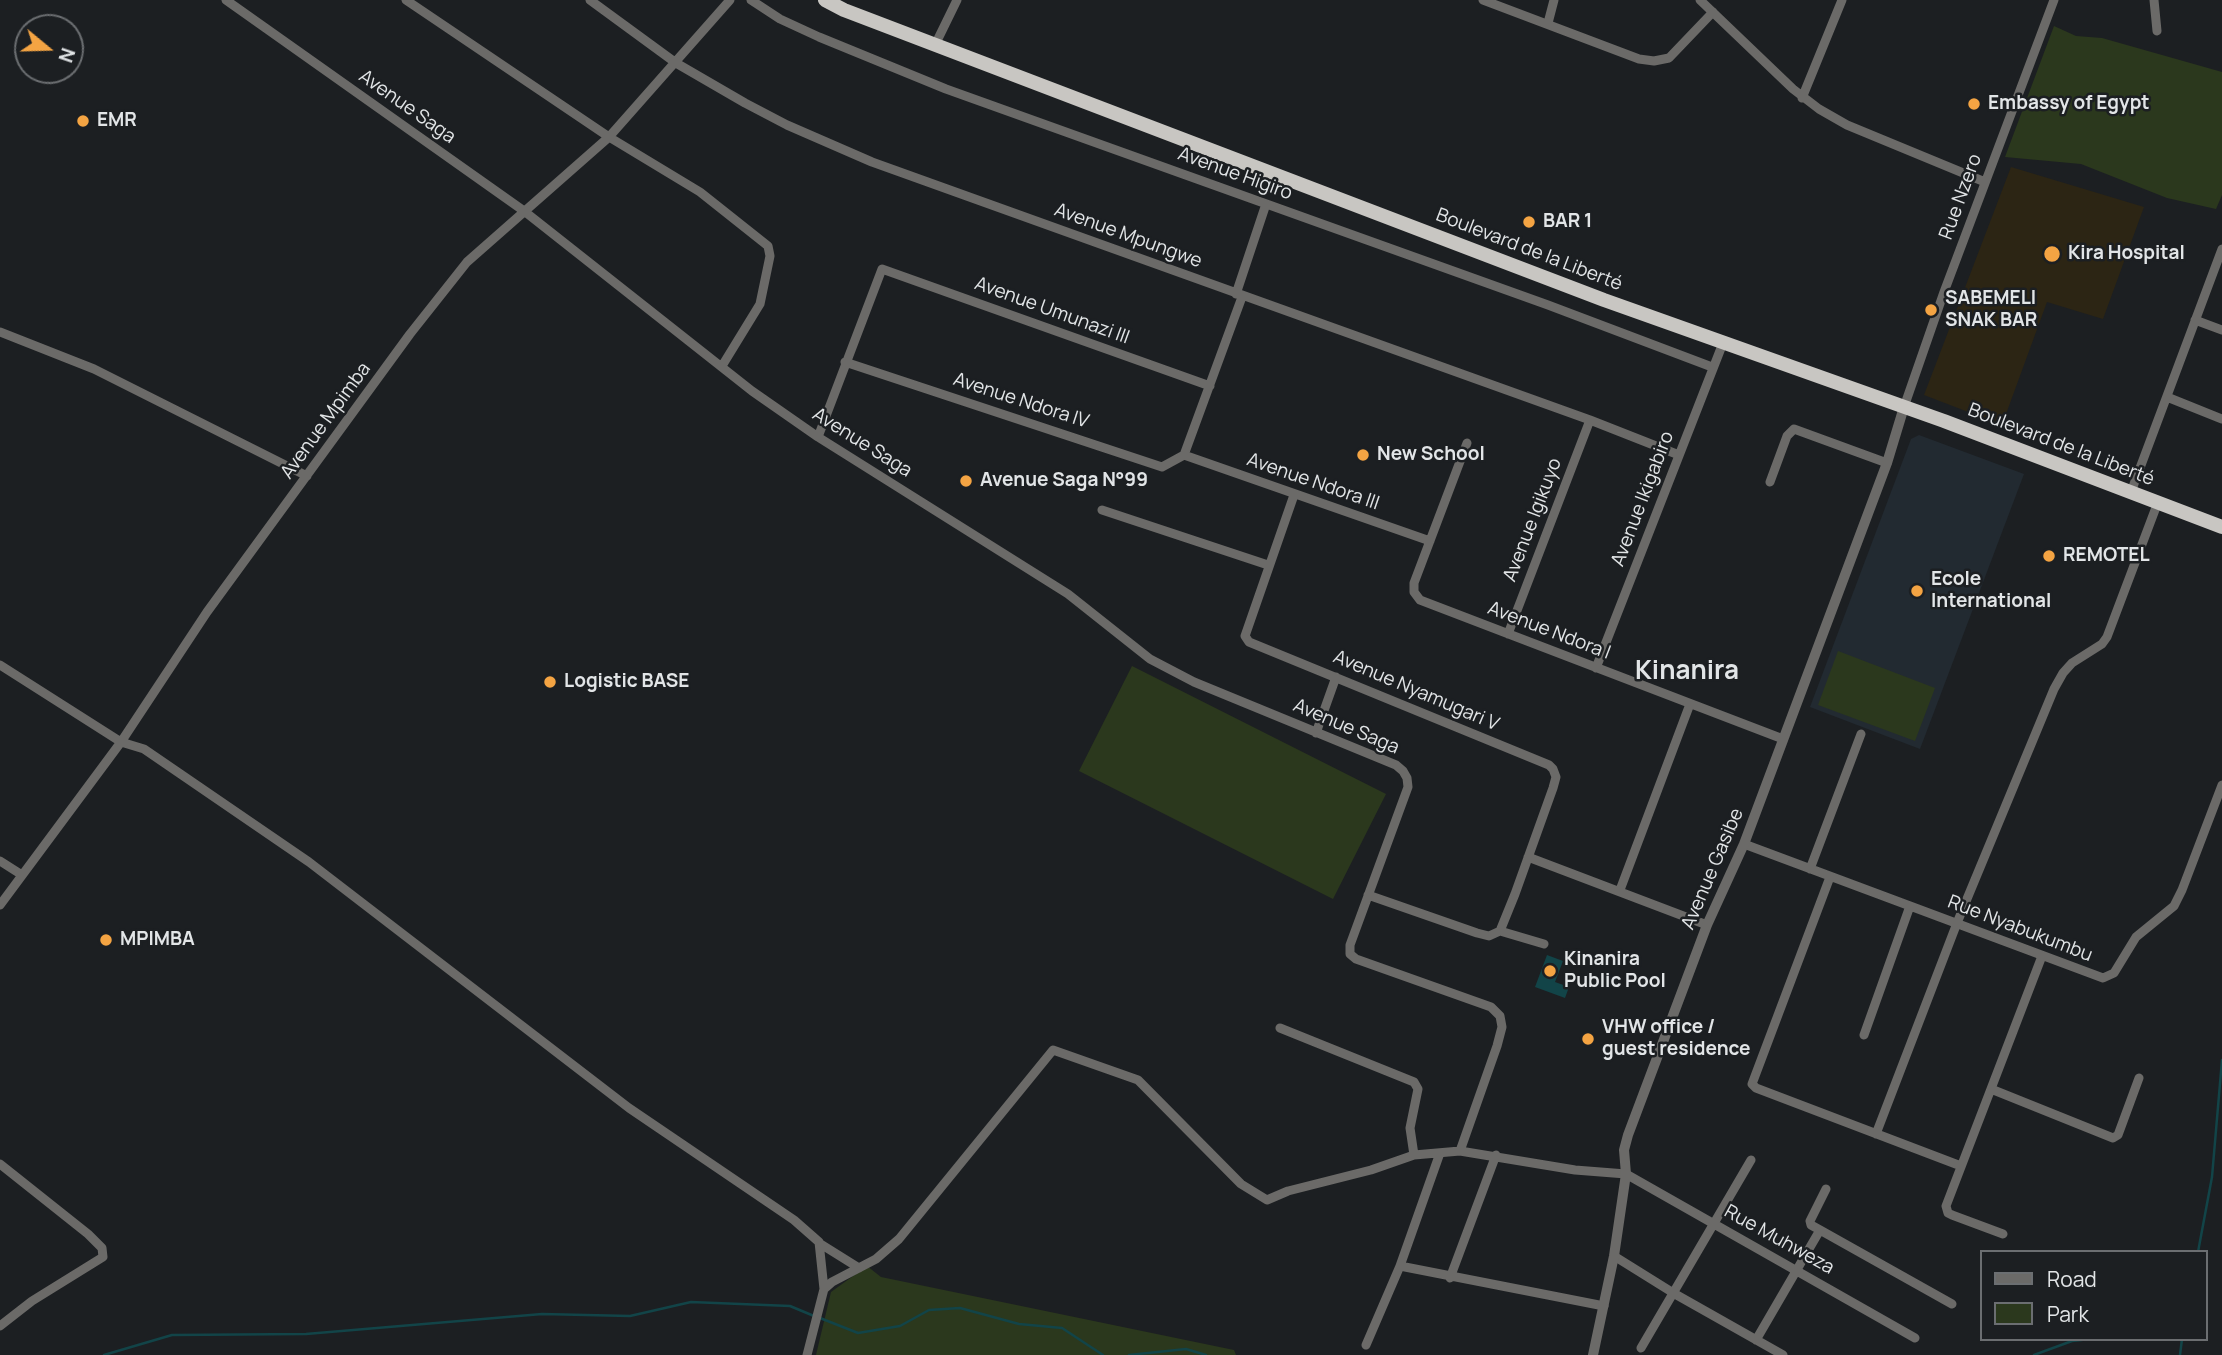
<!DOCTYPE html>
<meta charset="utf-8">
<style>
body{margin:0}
#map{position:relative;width:2222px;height:1355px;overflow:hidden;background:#1c1f22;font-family:Manrope,sans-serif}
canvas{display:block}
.legend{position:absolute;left:1980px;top:1250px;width:228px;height:91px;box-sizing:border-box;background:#1c1f22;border:2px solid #6b6e71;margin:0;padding:9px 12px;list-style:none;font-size:21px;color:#e2e5e7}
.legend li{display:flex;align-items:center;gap:14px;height:35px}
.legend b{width:35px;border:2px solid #6b6e71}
.north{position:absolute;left:14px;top:14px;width:70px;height:70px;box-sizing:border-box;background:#1c1f22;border:2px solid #6b6e71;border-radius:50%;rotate:109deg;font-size:19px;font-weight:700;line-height:28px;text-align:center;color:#e2e5e7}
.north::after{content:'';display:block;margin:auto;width:24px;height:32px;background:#f4a443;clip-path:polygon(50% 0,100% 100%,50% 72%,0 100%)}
</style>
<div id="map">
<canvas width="2222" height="1355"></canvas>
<ul class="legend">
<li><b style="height:9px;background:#6b6a68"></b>Road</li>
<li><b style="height:19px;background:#2b381d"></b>Park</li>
</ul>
<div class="north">N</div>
</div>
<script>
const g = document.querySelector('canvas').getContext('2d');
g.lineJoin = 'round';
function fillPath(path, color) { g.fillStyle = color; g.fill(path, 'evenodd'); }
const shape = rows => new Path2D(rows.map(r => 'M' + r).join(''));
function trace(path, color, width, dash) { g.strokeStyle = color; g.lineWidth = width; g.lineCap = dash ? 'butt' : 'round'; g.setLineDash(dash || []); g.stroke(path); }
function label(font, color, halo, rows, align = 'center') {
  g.font = font + ' Manrope,sans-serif'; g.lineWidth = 5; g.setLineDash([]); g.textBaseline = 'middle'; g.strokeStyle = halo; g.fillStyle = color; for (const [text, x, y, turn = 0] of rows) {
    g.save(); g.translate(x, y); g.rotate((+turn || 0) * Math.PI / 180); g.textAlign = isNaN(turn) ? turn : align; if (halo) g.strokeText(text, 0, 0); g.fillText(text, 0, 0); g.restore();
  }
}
const built = shape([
 [1919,435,2024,474,1920,749,1810,707,1911,439]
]);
const medical = shape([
 [2011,167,2144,207,2103,319,2047,302,2002,425,1924,395]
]);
const green = shape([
 [2054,26,2076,36,2102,38,2222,72,2222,195,2216,209,2167,198,2081,164,2005,157],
 [1838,651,1935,688,1915,741,1818,705],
 [1132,666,1386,794,1333,899,1079,771],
 [867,1266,881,1277,1234,1350,1236,1355,816,1355,831,1292]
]);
const water = shape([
 [1547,955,1563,961,1555,982,1569,987,1565,998,1535,987]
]);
const stream = shape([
 [2198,1252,2212,1177,2222,1060],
 [820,1318,858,1333,900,1326,929,1310,960,1308,1019,1324,1062,1328,1103,1355],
 [104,1355,172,1335,306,1334,542,1314,630,1316,691,1302,790,1306,814,1316],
 [1129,1355,1186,1349,1206,1355],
 [2034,1355,2072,1341,2090,1339],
 [2180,1355,2182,1339]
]);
const minor = shape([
 [226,0,524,211,752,391,818,437,1068,594,1150,659,1194,682,1396,765,1403,771,1407,778,1408,787,1350,945,1350,954,1356,959,1491,1007,1500,1016,1502,1027,1497,1046,1460,1151],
 [406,0,609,137,700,192,768,246,770,256,760,304,722,366],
 [590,0,676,63,745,103,787,125,872,162,1590,420,1679,455],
 [751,0,780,19,819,37,946,89,1548,305,1712,367],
 [1483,0,1639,59,1654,61,1669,58,1713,12],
 [1700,0,1793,89,1819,109,1847,125,1985,182],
 [2154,0,2157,31],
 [1548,23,1554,0],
 [935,45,957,0],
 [1802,98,1842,0],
 [1236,294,1266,204],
 [2195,320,2222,330],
 [0,332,94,369,307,476],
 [845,362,1162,467,1184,455],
 [2167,397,2222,419],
 [1904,407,1944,292,2054,0],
 [818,437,882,269,1210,386],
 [1467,443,1414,583,1414,592,1420,600,1783,739],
 [1184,455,1430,541],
 [1184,455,1242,297],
 [1770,482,1787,436,1794,429,1887,463],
 [2131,492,2222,249],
 [1294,495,1245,636,1249,642,1549,765,1553,769,1556,777,1553,788,1515,894,1500,931],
 [1102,510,1268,565],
 [1508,634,1590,420],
 [0,665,121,742,144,749,309,862,629,1108,794,1220,819,1242,824,1289],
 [1596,668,1723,343],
 [1316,733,1336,677],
 [1744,844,2103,978,2114,973,2136,937,2174,906,2182,890,2222,785],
 [1528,857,1707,925],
 [0,861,22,875],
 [1810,869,1861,734],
 [1830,877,1752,1084,1756,1088,1961,1166],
 [1620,890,1690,704],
 [1368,895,1477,933,1489,936,1500,931,1544,944],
 [0,905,121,742,207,612,410,334,467,262,609,137,730,0],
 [1280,1028,1414,1082,1418,1089,1410,1128,1414,1155],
 [1864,1035,1910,906],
 [1991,1089,2113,1138,2118,1135,2139,1078],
 [1876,1134,1957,923,2054,689,2063,673,2072,663,2102,644,2107,637,2158,502],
 [0,1164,88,1234,102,1248,103,1257,32,1301,0,1326],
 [1820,1230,1811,1225,1810,1221,1826,1189],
 [2003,1234,1952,1215,1948,1213,1946,1206,2042,956],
 [819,1243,859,1268],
 [1614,1256,1675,1294,1783,1355],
 [1400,1266,1604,1306],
 [1450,1278,1496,1155],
 [1756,1340,1820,1230,1952,1304],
 [1366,1345,1400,1266,1440,1153],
 [1641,1348,1751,1160],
 [807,1355,824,1289,832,1282,876,1259,899,1239,1053,1050,1138,1080,1241,1184,1267,1200,1288,1191,1371,1170,1414,1155,1460,1151,1575,1170,1626,1174,1915,1338]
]);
const tertiary = shape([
 [1593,1355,1614,1256,1626,1174,1624,1150,1628,1135,1707,925,1744,844,1887,463,1904,407]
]);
const trunk = shape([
 [825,0,844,10,1604,300,1944,421,2222,527]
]);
const markers = [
 [1974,104,7,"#f4a443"],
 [83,121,7,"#f4a443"],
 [1529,222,7,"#f4a443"],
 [2052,254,9,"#f4a443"],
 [1931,310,7,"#f4a443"],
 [1363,455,7,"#f4a443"],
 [966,481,7,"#f4a443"],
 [2049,556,7,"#f4a443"],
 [1917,591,7,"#f4a443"],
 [550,682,7,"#f4a443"],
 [106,940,7,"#f4a443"],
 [1550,971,7,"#f4a443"],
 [1588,1039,7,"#f4a443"]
];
const poiNames = [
 ["Embassy of Egypt",1988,104],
 ["EMR",97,121],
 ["BAR 1",1543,222],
 ["Kira Hospital",2068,254],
 ["SABEMELI",1945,299],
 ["SNAK BAR",1945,321],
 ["New School",1377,455],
 ["Avenue Saga N°99",980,481],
 ["REMOTEL",2063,556],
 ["Ecole",1931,580],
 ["International",1931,602],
 ["Logistic BASE",564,682],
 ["MPIMBA",120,940],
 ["Kinanira",1564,960],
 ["Public Pool",1564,982],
 ["VHW office /",1602,1028],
 ["guest residence",1602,1050]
];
const streetNames = [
 ["Avenue Saga",407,107,35],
 ["Avenue Higiro",1235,174,20],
 ["Rue Nzero",1961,197,-70],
 ["Avenue Mpungwe",1128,236,20],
 ["Boulevard de la Liberté",1529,250,21],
 ["Avenue Umunazi III",1052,311,20],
 ["Avenue Ndora IV",1021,401,18],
 ["Avenue Mpimba",326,421,-54],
 ["Avenue Saga",862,443,32],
 ["Boulevard de la Liberté",2061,445,21],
 ["Avenue Ndora III",1313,482,19],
 ["Avenue Ikigabiro",1643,499,-69],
 ["Avenue Igikuyo",1533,520,-69],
 ["Avenue Ndora I",1549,631,21],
 ["Avenue Nyamugari V",1416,691,23],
 ["Avenue Saga",1346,727,23],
 ["Avenue Gasibe",1713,869,-67],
 ["Rue Nyabukumbu",2020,929,21],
 ["Rue Muhweza",1779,1240,29]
];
const districtNames = [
 ["Kinanira",1687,672]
];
fillPath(built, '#222a31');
fillPath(medical, '#2c2514');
fillPath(green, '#2b381d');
fillPath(water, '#124448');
trace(stream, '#124448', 2.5);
trace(minor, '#6b6a68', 9);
trace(tertiary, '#6b6a68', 10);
trace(trunk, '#c8c6c2', 14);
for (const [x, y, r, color] of markers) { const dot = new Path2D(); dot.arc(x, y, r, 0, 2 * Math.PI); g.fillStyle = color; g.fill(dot); trace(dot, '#1c1f22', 2.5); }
label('bold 19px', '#e2e5e7', '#1c1f22', poiNames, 'left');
label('19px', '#e2e5e7', '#1c1f22', streetNames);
label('bold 26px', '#e2e5e7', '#1c1f22', districtNames);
</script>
